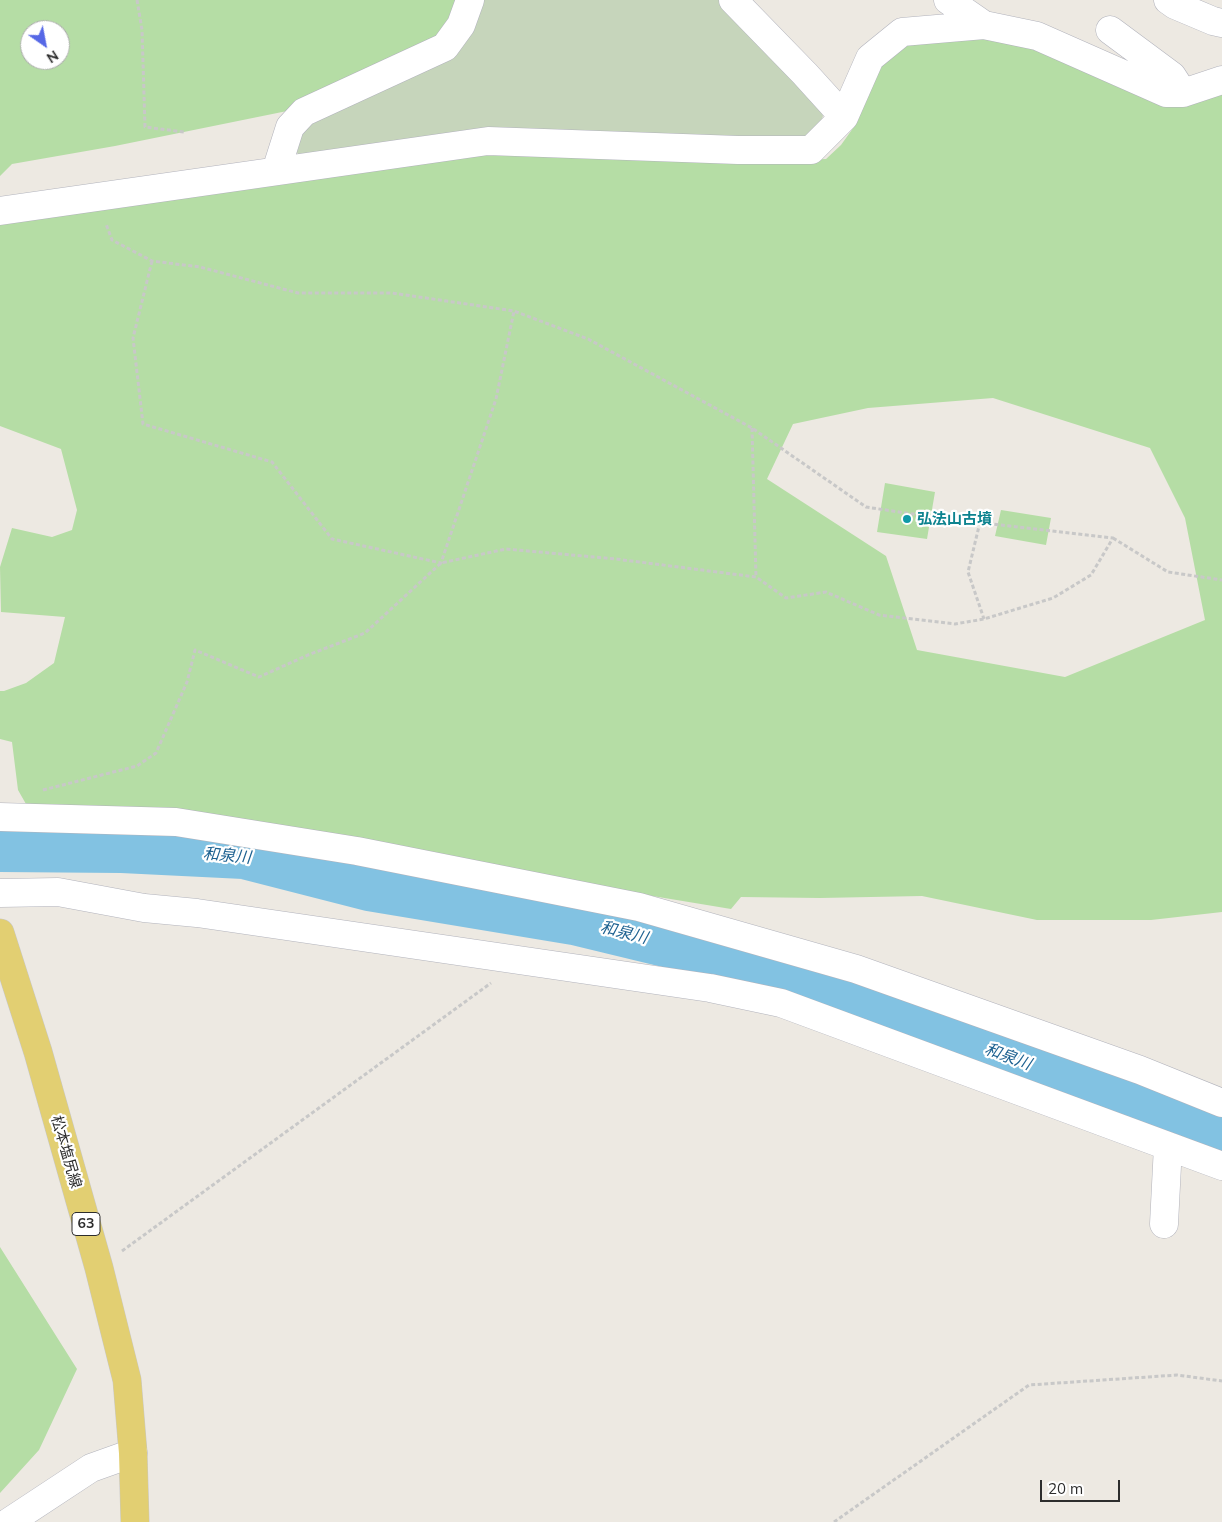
<!DOCTYPE html>
<meta charset="utf-8">
<style>
body{margin:0}
#map{position:relative;width:1222px;height:1522px;overflow:hidden;background:#ede9e2;font-family:Mulish,sans-serif}
canvas{display:block}
.north{position:absolute;left:20px;top:20px;width:50px;height:50px;box-sizing:border-box;background:#fff;border:1px solid #ababab;border-radius:50%;rotate:147deg;font-size:14px;font-weight:700;line-height:20px;text-align:center;color:#2d2d2d}
.north::after{content:'';display:block;margin:auto;width:18px;height:22px;background:#5668e6;clip-path:polygon(50% 0,100% 100%,50% 72%,0 100%)}
.scale{position:absolute;left:1040px;top:1480px;width:80px;height:22px;box-sizing:border-box;border:2px solid #2d2d2d;border-top:0;padding-left:6px;font-size:15px;line-height:18px;white-space:nowrap;color:#2d2d2d;-webkit-text-stroke:4px #fff;paint-order:stroke}
</style>
<div id="map">
<canvas width="1222" height="1522"></canvas>
<div class="north">N</div>
<div class="scale">20 m</div>
</div>
<script>
const g = document.querySelector('canvas').getContext('2d');
g.lineJoin = 'round';
function fillPath(path, color) { g.fillStyle = color; g.fill(path, 'evenodd'); }
const shape = rows => new Path2D(rows.map(r => 'M' + r).join(''));
function trace(path, color, width, dash) { g.strokeStyle = color; g.lineWidth = width; g.lineCap = dash ? 'butt' : 'round'; g.setLineDash(dash || []); g.stroke(path); }
function label(font, color, halo, rows, align = 'center') {
  g.font = font + ' Mulish,"Noto Sans JP",sans-serif'; g.lineWidth = 4.5; g.setLineDash([]); g.textBaseline = 'middle'; g.strokeStyle = halo; g.fillStyle = color; for (const [text, x, y, turn = 0] of rows) {
    g.save(); g.translate(x, y); g.rotate((+turn || 0) * Math.PI / 180); g.textAlign = isNaN(turn) ? turn : align; if (halo) g.strokeText(text, 0, 0); g.fillText(text, 0, 0); g.restore();
  }
}
const green = shape([
 [0,0,463,0,441,42,292,110,115,146,12,164,0,176],
 [30,30,60,30,60,60,30,60],
 [958,35,1013,42,1222,94,1222,912,1151,920,1037,920,922,896,820,898,741,897,731,909,586,885,30,811,18,790,12,742,0,739,0,691,4,691,26,683,54,663,65,617,1,612,0,567,12,528,52,537,72,530,77,510,61,449,0,426,0,223,445,154,780,161,826,159,841,145,856,124,869,84,882,62,912,42],
 [993,398,1150,448,1185,518,1205,620,1065,677,917,650,886,556,767,479,793,424,868,408],
 [885,483,935,492,927,539,877,532],
 [1001,510,1051,518,1046,545,995,536],
 [0,1247,77,1369,39,1450,0,1493]
]);
const cemetery = shape([
 [475,0,720,0,817,100,823,116,819,126,811,136,772,144,302,157,292,149,305,121,424,63]
]);
const river = shape([
 [0,848,122,849,244,855,369,887,574,921,797,975,1001,1055,1142,1102,1222,1133]
]);
const path = shape([
 [137,0,142,30,145,127,184,132],
 [152,261,133,338,143,424,272,462,332,539,441,563,496,399,514,311],
 [752,428,756,577],
 [980,522,968,572,984,619],
 [1113,538,1168,572,1222,580],
 [43,790,137,766,156,753,187,682,195,650,259,677,308,655,365,633,441,563,506,549,616,559,756,577,786,598,826,592,879,615,955,624,984,619,1053,598,1091,575,1113,538,932,517,866,507,752,428,588,339,514,311,392,293,298,293,200,267,152,261,112,240,106,224],
 [122,1251,491,983],
 [834,1522,1029,1385,1177,1375,1222,1381]
]);
const minor = shape([
 [733,0,805,74,844,117],
 [948,0,984,25],
 [1168,0,1175,5,1213,21,1222,23],
 [1110,30,1172,76,1183,93],
 [276,171,290,127,304,112,445,47,461,25,470,0],
 [0,211,488,141,738,150,811,150,844,117,870,58,902,32,984,25,1037,36,1166,93,1183,93,1222,80],
 [0,817,176,822,357,851,639,907,856,969,1140,1070,1222,1103],
 [0,893,58,892,144,908,197,913,710,988,781,1003,1222,1166],
 [1164,1224,1168,1146],
 [9,1522,91,1468,133,1453]
]);
const major = shape([
 [0,933,38,1052,99,1268,127,1380,133,1453,135,1522]
]);
const markers = [
 [907,519,5,"#0f9aa8"]
];
const shields = [
 [86,1224,28]
];
const shieldNames = [
 ["63",86,1224]
];
const cultureNames = [
 ["弘法山古墳",917,519]
];
const streetNames = [
 ["松本塩尻線",66,1152,74]
];
const waterNames = [
 ["和泉川",227,856,5],
 ["和泉川",624,933,14],
 ["和泉川",1008,1057,20]
];
fillPath(green, '#b5dda5');
fillPath(cemetery, '#c6d5bb');
trace(river, '#82c2e2', 48);
trace(minor, '#b2b3bc', 29);
trace(major, '#c8c8c8', 29);
trace(path, '#c8c8c8', 3, [4, 2.5]);
trace(minor, '#fff', 28);
trace(major, '#e2cf72', 28);
for (const [x, y, r, color] of markers) { const dot = new Path2D(); dot.arc(x, y, r, 0, 2 * Math.PI); g.fillStyle = color; g.fill(dot); trace(dot, '#fff', 2); }
for (const [x, y, w] of shields) { const box = new Path2D(); box.roundRect(x - w / 2, y - 11.5, w, 23, 4); g.fillStyle = '#fff'; g.fill(box); trace(box, '#2d2d2d', 1); }
label('bold 14px', '#2d2d2d', null, shieldNames);
label('bold 15px', '#0d838f', '#fff', cultureNames, 'left');
label('15px', '#2d2d2d', '#fff', streetNames);
label('italic 16px', '#1e6291', '#fff', waterNames);
</script>
